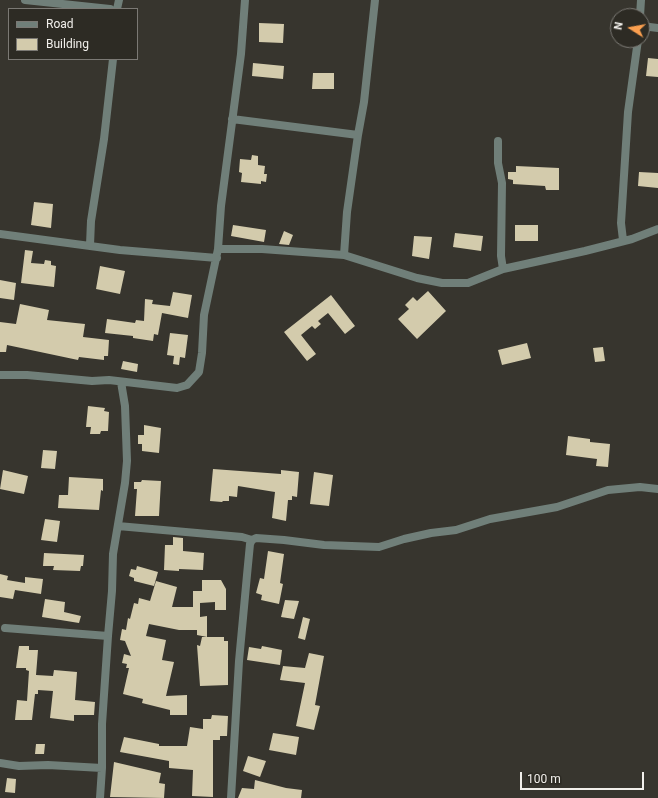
<!DOCTYPE html>
<style>
body{margin:0}
#map{position:relative;width:658px;height:798px;overflow:hidden;background:#37352e;font-family:Roboto,sans-serif}
canvas{display:block}
.legend{position:absolute;left:8px;top:8px;width:130px;height:52px;box-sizing:border-box;background:#2d2b24;border:1px solid #7b7974;margin:0;padding:5px 7px;list-style:none;font-size:12px;color:#f1efeb}
.legend li{display:flex;align-items:center;gap:8px;height:20px}
.legend b{width:20px;border:1px solid #7b7974}
.north{position:absolute;left:610px;top:8px;width:40px;height:40px;box-sizing:border-box;background:#2d2b24;border:1px solid #7b7974;border-radius:50%;rotate:281deg;font-size:11px;font-weight:700;line-height:16px;text-align:center;color:#f1efeb}
.north::after{content:'';display:block;margin:auto;width:14px;height:18px;background:#fa9f4f;clip-path:polygon(50% 0,100% 100%,50% 72%,0 100%)}
.scale{position:absolute;left:520px;top:772px;width:124px;height:18px;box-sizing:border-box;border:2px solid #f1efeb;border-top:0;padding-left:5px;font-size:12px;line-height:14px;white-space:nowrap;color:#f1efeb;-webkit-text-stroke:3px #2d2b24;paint-order:stroke}
</style>
<div id="map">
<canvas width="658" height="798"></canvas>
<ul class="legend">
<li><b style="height:5px;background:#707f79"></b>Road</li>
<li><b style="height:11px;background:#d3cbac"></b>Building</li>
</ul>
<div class="north">N</div>
<div class="scale">100 m</div>
</div>
<script>
const g = document.querySelector('canvas').getContext('2d');
g.lineJoin = 'round';
function fillPath(path, color) { g.fillStyle = color; g.fill(path, 'evenodd'); }
const shape = rows => new Path2D(rows.map(r => 'M' + r).join(''));
function trace(path, color, width, dash) { g.strokeStyle = color; g.lineWidth = width; g.lineCap = dash ? 'butt' : 'round'; g.setLineDash(dash || []); g.stroke(path); }
const building = shape([
 [259,23,284,24,283,43,259,42],
 [648,58,658,59,658,77,646,76],
 [253,63,284,66,283,79,252,76],
 [313,73,334,73,334,89,312,89],
 [252,155,258,156,258,165,265,166,264,174,267,174,266,182,261,181,261,184,241,182,242,173,239,172,240,159,251,160],
 [516,166,559,168,559,190,546,190,545,186,513,184,513,180,508,179,508,172,516,172],
 [639,172,658,173,658,188,638,186],
 [34,202,53,204,51,228,31,225],
 [233,225,266,230,264,242,231,236],
 [515,225,538,225,538,241,515,241],
 [284,231,293,235,289,245,279,244],
 [455,233,483,236,481,251,453,247],
 [414,236,432,237,429,259,412,256],
 [25,250,33,251,31,263,44,264,45,260,51,261,51,265,56,266,54,287,21,283],
 [100,266,125,271,120,294,96,289],
 [0,280,16,283,14,300,0,298],
 [428,291,446,311,417,339,398,319,409,309,405,305,413,297,417,301],
 [173,292,192,295,188,318,162,313,158,335,154,334,153,341,133,338,133,336,105,333,107,319,135,323,136,320,144,321,145,299,153,300,152,304,170,306],
 [331,295,355,326,345,334,328,313,318,321,321,324,315,329,312,326,301,335,316,354,307,361,284,332],
 [20,304,49,310,47,320,85,324,83,337,109,340,108,356,104,356,104,360,79,357,78,360,7,345,6,352,0,352,0,322,16,324],
 [170,333,188,335,185,358,180,357,179,365,173,364,174,356,167,355],
 [527,343,531,358,502,365,498,350],
 [603,347,605,361,595,362,593,348],
 [123,361,138,364,137,372,121,369],
 [88,406,105,408,104,411,109,412,108,431,101,431,100,434,90,434,91,427,86,427],
 [144,425,161,428,159,453,142,451,142,444,138,444,138,435,144,435],
 [568,436,590,439,590,442,610,444,608,467,596,466,597,459,566,455],
 [43,450,57,451,55,469,41,468],
 [213,469,281,474,281,470,299,472,297,497,292,496,292,500,288,500,286,521,272,518,275,492,238,486,237,497,229,496,229,501,223,501,222,502,210,501],
 [3,470,28,476,24,494,0,489],
 [314,472,333,475,329,506,310,504],
 [69,477,103,479,103,491,101,490,99,510,58,508,59,495,68,495],
 [142,480,161,481,159,516,135,516,137,489,134,489,134,482,141,482],
 [45,519,60,521,57,542,41,540],
 [173,537,183,538,183,551,204,553,203,570,179,569,179,571,164,570,165,545,173,545],
 [268,551,284,554,280,583,283,584,279,604,261,600,262,595,256,593,260,578,264,579],
 [44,553,84,555,83,566,81,566,80,571,53,570,54,566,43,566],
 [137,566,158,572,154,586,134,581,134,578,129,576,131,569,136,570],
 [0,574,8,576,7,580,25,583,25,577,43,579,41,594,15,590,13,599,0,597],
 [202,580,221,580,226,589,226,610,215,610,215,602,200,603,200,617,207,616,207,637,197,635,197,630,179,630,149,624,146,636,166,640,162,660,174,662,166,696,187,695,187,715,170,715,170,710,142,703,143,699,123,694,129,668,126,668,127,664,122,663,124,654,131,656,125,641,120,640,122,629,126,630,128,618,130,619,134,603,138,604,139,598,150,601,156,581,177,587,172,607,193,607,193,591,202,591],
 [45,599,65,602,64,612,81,616,79,623,42,617],
 [285,600,299,601,294,619,281,617],
 [303,617,310,619,305,640,298,638],
 [202,637,224,637,224,641,228,641,228,685,200,686,197,645,200,646],
 [19,646,29,646,29,650,38,650,36,675,53,676,54,670,77,672,75,700,95,702,94,715,74,715,74,721,50,718,53,691,38,690,38,694,35,694,32,720,15,720,17,700,27,701,29,671,26,670,26,668,16,668],
 [262,646,282,650,280,665,247,660,249,647,261,649],
 [309,653,324,656,315,705,320,706,314,730,296,726,305,683,280,680,283,666,305,668],
 [212,715,228,716,227,736,220,736,220,740,213,740,213,797,192,796,193,770,169,768,169,761,120,752,124,737,159,744,159,746,187,746,190,727,203,729,203,719,211,719],
 [273,733,299,737,296,755,269,750],
 [36,744,45,744,44,754,35,754],
 [248,756,266,761,260,777,243,771],
 [114,762,161,773,159,783,165,784,164,798,110,797],
 [7,778,16,779,15,793,5,792],
 [255,780,286,788,302,790,301,798,238,798,242,788,254,789]
]);
const street = shape([
 [25,0,110,9],
 [117,9,119,0],
 [640,16,641,0],
 [642,26,658,28],
 [232,119,358,135],
 [498,141,498,163,502,183,501,256,503,269],
 [0,234,120,250,217,258],
 [623,240,621,223,628,112,638,40],
 [90,245,91,221,104,139,113,59],
 [218,249,262,249,344,255,347,212,358,135,364,102,375,0],
 [344,255,417,278,442,283,468,283,503,269,585,251,632,239,658,229],
 [0,375,27,375,92,381,109,380,177,388,187,385,199,372,202,353,204,315,218,249,221,206,241,54,245,0],
 [118,526,242,537,252,540],
 [5,628,108,636,102,724,102,768,100,798],
 [108,636,112,591,113,554,125,483,127,461,125,406,121,382],
 [0,763,19,766,48,765,102,768],
 [231,798,239,661,247,575,250,544,252,540,256,538,284,540,324,545,379,547,404,539,431,533,456,530,490,519,557,507,608,490,640,487,658,489]
]);
fillPath(building, '#d3cbac');
trace(street, '#707f79', 8);
</script>
